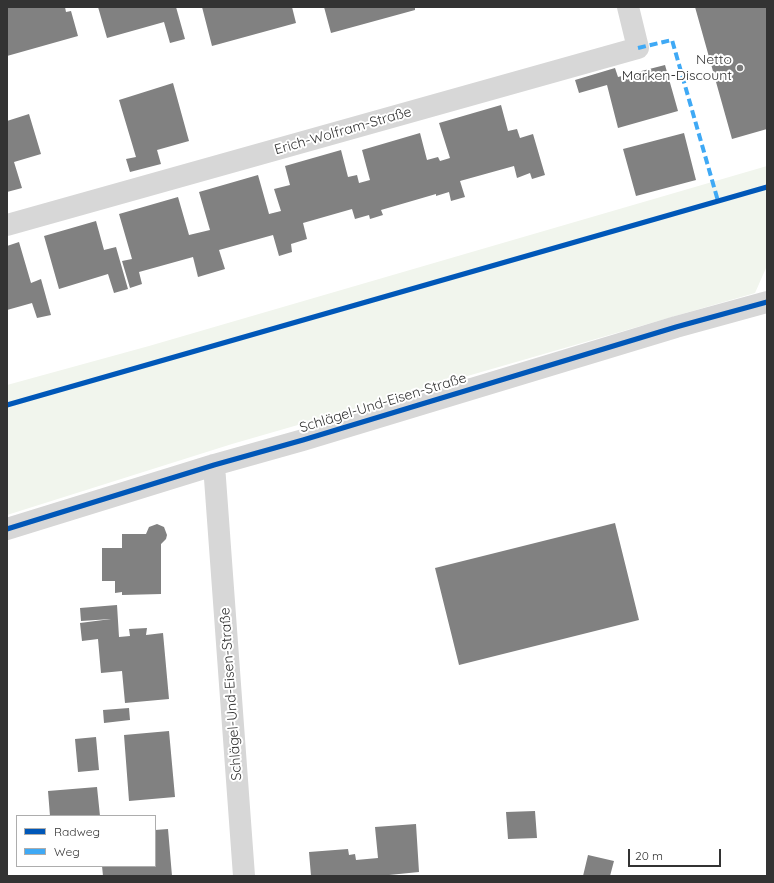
<!DOCTYPE html>
<meta charset="utf-8">
<style>
body{margin:0}
#map{position:relative;width:774px;height:883px;overflow:hidden;background:#fff;font-family:Quicksand,sans-serif}
canvas{display:block}
.frame{position:absolute;inset:0;border:8px solid #333;pointer-events:none}
.legend{position:absolute;left:16px;top:815px;width:140px;height:52px;box-sizing:border-box;background:#fff;border:1px solid #adadad;margin:0;padding:5px 7px;list-style:none;font-size:12px;color:#333}
.legend li{display:flex;align-items:center;gap:8px;height:20px}
.legend b{width:20px;border:1px solid #adadad}
.scale{position:absolute;left:628px;top:849px;width:93px;height:18px;box-sizing:border-box;border:2px solid #333;border-top:0;padding-left:5px;font-size:12px;line-height:14px;white-space:nowrap;color:#333;-webkit-text-stroke:3px #fff;paint-order:stroke}
</style>
<div id="map">
<canvas width="774" height="883"></canvas>
<div class="frame"></div>
<ul class="legend">
<li><b style="height:5px;background:#0057b8"></b>Radweg</li>
<li><b style="height:5px;background:#3fa9f5"></b>Weg</li>
</ul>
<div class="scale">20 m</div>
</div>
<script>
const g = document.querySelector('canvas').getContext('2d');
g.lineJoin = 'round';
function fillPath(path, color) { g.fillStyle = color; g.fill(path, 'evenodd'); }
const shape = rows => new Path2D(rows.map(r => 'M' + r).join(''));
function trace(path, color, width, dash) { g.strokeStyle = color; g.lineWidth = width; g.lineCap = dash ? 'butt' : 'round'; g.setLineDash(dash || []); g.stroke(path); }
function label(font, color, halo, rows, align = 'center') {
  g.font = font + ' Quicksand,sans-serif'; g.lineWidth = 4; g.setLineDash([]); g.textBaseline = 'middle'; g.strokeStyle = halo; g.fillStyle = color; for (const [text, x, y, turn = 0] of rows) {
    g.save(); g.translate(x, y); g.rotate((+turn || 0) * Math.PI / 180); g.textAlign = isNaN(turn) ? turn : align; if (halo) g.strokeText(text, 0, 0); g.fillText(text, 0, 0); g.restore();
  }
}
const green = shape([
 [767,166,767,267,766,268,755,293,232,444,7,515,7,385,149,346]
]);
const building = shape([
 [7,7,65,7,66,12,71,11,78,36,7,56],
 [98,7,176,7,185,39,170,43,164,22,107,38],
 [202,7,292,7,296,23,212,46],
 [324,7,415,7,415,10,331,33],
 [695,7,767,7,767,129,732,139],
 [665,65,678,111,618,128,607,85,579,93,575,80,615,68,618,77],
 [173,83,189,141,157,150,161,164,130,172,126,159,136,157,119,100],
 [501,105,508,131,517,129,520,138,533,134,545,175,532,179,530,173,517,178,514,166,460,181,465,197,451,201,449,192,436,196,436,194,381,210,383,215,370,219,369,215,355,219,352,209,303,223,307,239,291,244,292,252,279,256,273,235,219,250,225,269,198,277,193,257,139,272,142,284,130,288,122,261,132,259,119,214,178,197,189,235,210,230,199,192,258,175,269,214,281,211,274,189,290,185,285,166,341,150,348,177,357,175,359,183,370,180,362,150,420,133,427,160,438,157,440,161,450,158,439,123],
 [29,114,41,154,14,162,22,188,7,192,7,121],
 [684,133,696,180,636,196,623,149],
 [96,221,104,250,116,247,128,289,114,293,108,274,59,289,44,236],
 [19,242,31,283,41,279,51,315,37,318,32,303,7,310,7,246],
 [615,523,639,620,459,665,435,568],
 [157,524,164,527,167,535,166,539,161,544,161,594,122,595,122,592,115,593,115,581,102,581,102,548,122,548,122,534,146,534,149,527],
 [117,605,119,637,130,636,129,629,147,628,146,635,163,633,169,699,125,703,122,671,101,673,98,639,82,641,80,623,111,619,81,621,80,608],
 [129,708,130,720,104,723,103,710],
 [169,731,175,797,129,801,124,735],
 [96,737,99,770,78,772,75,739],
 [97,787,100,816,50,816,48,791],
 [535,811,537,838,508,839,506,812],
 [416,824,419,872,379,876,311,876,309,852,348,849,349,855,355,854,356,860,378,858,375,827],
 [168,829,172,876,103,876,102,866,155,866,155,830],
 [588,855,614,861,610,876,583,876]
]);
const minor = shape([
 [7,225,638,48,628,7],
 [214,465,244,876],
 [7,529,214,465,303,440,676,327,767,302]
]);
const quiet = shape([
 [638,48,672,40,718,201]
]);
const cycleway = shape([
 [7,405,767,187],
 [7,529,214,465,303,440,676,327,767,302]
]);
const markers = [
 [740,68,4,"#7a7a7a"]
];
const poiNames = [
 ["Netto",732,60],
 ["Marken-Discount",732,76]
];
const streetNames = [
 ["Erich-Wolfram-Straße",343,131,-16],
 ["Schlägel-Und-Eisen-Straße",383,403,-17],
 ["Schlägel-Und-Eisen-Straße",231,694,-94]
];
fillPath(green, '#f1f5ed');
fillPath(building, '#818181');
trace(minor, '#d7d7d7', 22);
trace(quiet, '#3fa9f5', 4, [8, 4]);
trace(cycleway, '#0057b8', 5);
for (const [x, y, r, color] of markers) { const dot = new Path2D(); dot.arc(x, y, r, 0, 2 * Math.PI); g.fillStyle = color; g.fill(dot); trace(dot, '#fff', 1.5); }
label('14px', '#333', '#fff', poiNames, 'right');
label('14px', '#333', '#fff', streetNames);
</script>
